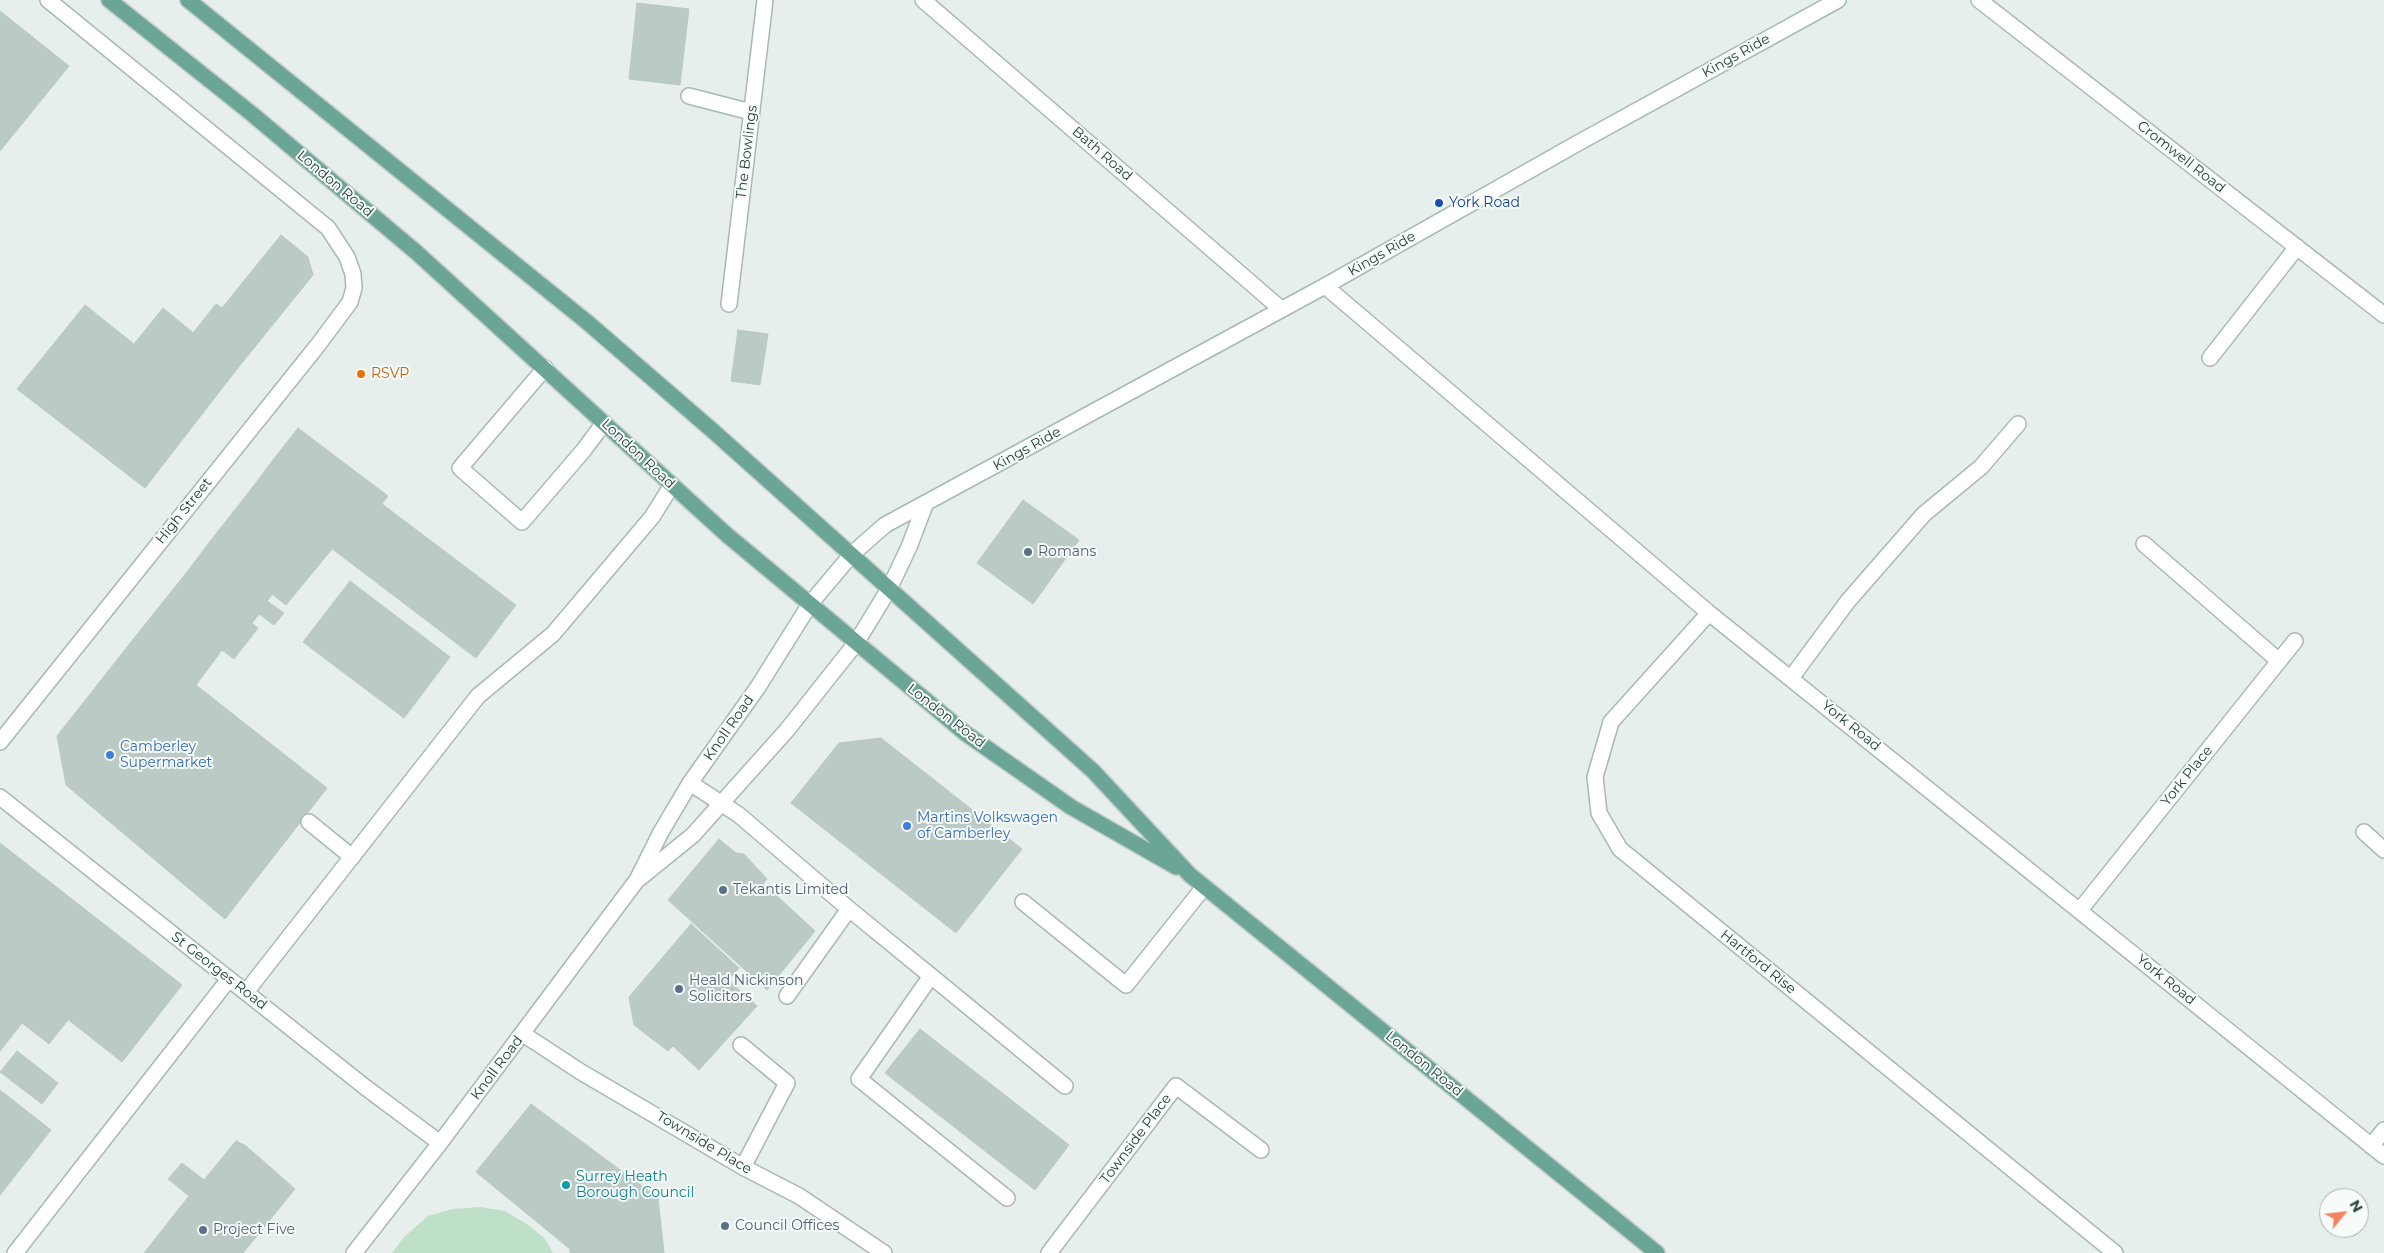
<!DOCTYPE html>
<style>
body{margin:0}
#map{position:relative;width:2384px;height:1253px;overflow:hidden;background:#e6efeb;font-family:Montserrat,sans-serif}
canvas{display:block}
.north{position:absolute;left:2319px;top:1188px;width:50px;height:50px;box-sizing:border-box;background:#f7fbf9;border:1px solid #a3b1ad;border-radius:50%;rotate:61deg;font-size:14px;font-weight:700;line-height:20px;text-align:center;color:#24423a}
.north::after{content:'';display:block;margin:auto;width:18px;height:22px;background:#f4845f;clip-path:polygon(50% 0,100% 100%,50% 72%,0 100%)}
</style>
<div id="map">
<canvas width="2384" height="1253"></canvas>
<div class="north">N</div>
</div>
<script>
const g = document.querySelector('canvas').getContext('2d');
g.lineJoin = 'round';
function fillPath(path, color) { g.fillStyle = color; g.fill(path, 'evenodd'); }
const shape = rows => new Path2D(rows.map(r => 'M' + r).join(''));
function trace(path, color, width, dash) { g.strokeStyle = color; g.lineWidth = width; g.lineCap = dash ? 'butt' : 'round'; g.setLineDash(dash || []); g.stroke(path); }
function label(font, color, halo, rows, align = 'center') {
  g.font = font + ' Montserrat,sans-serif'; g.lineWidth = 4; g.setLineDash([]); g.textBaseline = 'middle'; g.strokeStyle = halo; g.fillStyle = color; for (const [text, x, y, turn = 0] of rows) {
    g.save(); g.translate(x, y); g.rotate((+turn || 0) * Math.PI / 180); g.textAlign = isNaN(turn) ? turn : align; if (halo) g.strokeText(text, 0, 0); g.fillText(text, 0, 0); g.restore();
  }
}
const green = shape([
 [480,1207,505,1211,530,1226,545,1239,553,1253,392,1253,404,1237,428,1216,453,1209]
]);
const building = shape([
 [637,3,689,9,680,85,629,79,637,3],
 [0,11,69,66,0,151,0,11],
 [281,235,308,257,313,275,237,369,193,333,216,304,222,308,281,235],
 [85,305,134,344,163,308,237,369,145,488,17,389,85,305],
 [738,330,768,334,760,385,731,381,738,330],
 [298,428,388,496,382,504,516,605,503,622,463,592,457,599,273,460,298,428],
 [273,460,457,599,463,592,503,622,476,658,252,488,273,460],
 [252,488,332,549,286,605,208,544,252,488],
 [1023,500,1079,540,1033,604,977,563,1023,500],
 [208,544,272,595,267,601,284,613,274,625,259,614,252,623,187,572,208,544],
 [187,572,258,628,234,659,222,650,196,685,135,637,187,572],
 [350,581,450,657,404,718,303,642,350,581],
 [135,637,327,788,225,919,66,785,57,736,135,637],
 [881,738,1022,849,956,933,791,803,839,743,881,738],
 [719,839,736,853,744,854,767,879,763,883,815,931,767,990,668,900,719,839],
 [0,843,182,985,122,1062,0,966,0,843],
 [691,924,739,968,728,980,757,1006,699,1070,673,1046,668,1051,634,1025,629,997,691,924],
 [0,966,68,1020,49,1044,22,1023,0,1051,0,966],
 [920,1029,1069,1145,1035,1190,885,1073,920,1029],
 [17,1051,58,1083,42,1104,0,1072,17,1051],
 [0,1090,51,1130,0,1195,0,1090],
 [531,1104,658,1198,664,1253,570,1253,570,1249,476,1172,531,1104],
 [236,1141,246,1146,295,1189,243,1253,144,1253,189,1196,168,1179,182,1163,204,1180,236,1141]
]);
const lane = shape([
 [689,96,751,112],
 [2210,358,2297,247],
 [545,368,460,468,522,522,583,451,604,423],
 [2144,544,2279,661],
 [1791,678,1848,601,1924,514,1981,467,2018,424],
 [478,696,553,634,652,517,672,485],
 [690,783,739,815,849,909,931,976],
 [309,822,352,857],
 [2364,832,2384,850],
 [1023,902,1126,985,1204,887],
 [787,996,849,909],
 [741,1045,787,1083,743,1167],
 [2371,1146,2384,1130],
 [1007,1198,859,1079,931,976,1065,1086],
 [15,1253,229,979],
 [1049,1253,1176,1086,1261,1150]
]);
const street = shape([
 [923,0,1281,309],
 [1979,0,2384,315],
 [1325,286,1709,613,2384,1156],
 [729,304,765,0],
 [1709,613,1611,722,1595,777,1599,813,1620,849,2115,1253],
 [0,742,318,345,350,302,354,288,353,274,347,257,328,228,48,0],
 [0,797,365,1087,440,1143],
 [640,878,693,835,787,730,856,643],
 [2080,910,2295,641],
 [246,992,478,696],
 [523,1034,581,1072,743,1167,799,1196,884,1253],
 [354,1253,440,1143,637,880,661,832,690,783,758,687,810,604]
]);
const secondary = shape([
 [810,604,852,554,885,525,1325,286,1578,143,1838,0],
 [856,643,889,589,909,547,925,505]
]);
const primary = shape([
 [109,0,252,114,416,252,727,535,934,707,965,733,1071,807,1176,867],
 [188,0,587,322,713,431,1093,771,1190,875,1657,1253]
]);
const markers = [
 [1439,203,5,"#1a4fb4"],
 [361,374,5,"#e8710a"],
 [1028,552,5,"#5c6f8a"],
 [110,755,5,"#3f7fe0"],
 [907,826,5,"#3f7fe0"],
 [723,890,5,"#5c6f8a"],
 [679,989,5,"#5c6f8a"],
 [566,1185,5,"#0f9aa8"],
 [725,1226,5,"#5c6f8a"],
 [203,1230,5,"#5c6f8a"]
];
const streetNames = [
 ["Kings Ride",1736,56,-29],
 ["The Bowlings",747,152,-83],
 ["Bath Road",1102,154,41],
 ["Cromwell Road",2181,157,38],
 ["London Road",335,184,40],
 ["Kings Ride",1382,254,-30],
 ["Kings Ride",1027,449,-29],
 ["London Road",638,454,43],
 ["High Street",184,511,-51],
 ["London Road",946,716,38],
 ["York Road",1851,726,39],
 ["Knoll Road",729,728,-55],
 ["York Place",2187,776,-51],
 ["Hartford Rise",1758,962,39],
 ["St Georges Road",219,971,38],
 ["York Road",2166,980,39],
 ["London Road",1424,1064,39],
 ["Knoll Road",497,1068,-53],
 ["Townside Place",1136,1139,-53],
 ["Townside Place",704,1143,31]
];
const transitNames = [
 ["York Road",1449,203]
];
const foodNames = [
 ["RSVP",371,374]
];
const serviceNames = [
 ["Romans",1038,552],
 ["Tekantis Limited",733,890],
 ["Heald Nickinson",689,981],
 ["Solicitors",689,997],
 ["Council Offices",735,1226],
 ["Project Five",213,1230]
];
const shopNames = [
 ["Camberley",120,747],
 ["Supermarket",120,763],
 ["Martins Volkswagen",917,818],
 ["of Camberley",917,834]
];
const cultureNames = [
 ["Surrey Heath",576,1177],
 ["Borough Council",576,1193]
];
fillPath(green, '#bfe0c8');
fillPath(building, '#bbcac4');
trace(building, '#b8c9c2', 1);
trace(lane, '#a8b8b2', 18);
trace(street, '#a8b8b2', 18);
trace(secondary, '#a4bbb3', 18);
trace(primary, '#c2cac8', 18);
trace(lane, '#fff', 15);
trace(street, '#fff', 15);
trace(secondary, '#fff', 15);
trace(primary, '#6aa596', 15);
for (const [x, y, r, color] of markers) { const dot = new Path2D(); dot.arc(x, y, r, 0, 2 * Math.PI); g.fillStyle = color; g.fill(dot); trace(dot, '#f7fbf9', 2); }
label('14px', '#24423a', '#f7fbf9', streetNames);
label('14px', '#164399', '#f7fbf9', transitNames, 'left');
label('14px', '#c56008', '#f7fbf9', foodNames, 'left');
label('14px', '#4e5e75', '#f7fbf9', serviceNames, 'left');
label('14px', '#366cbe', '#f7fbf9', shopNames, 'left');
label('14px', '#0d838f', '#f7fbf9', cultureNames, 'left');
</script>
